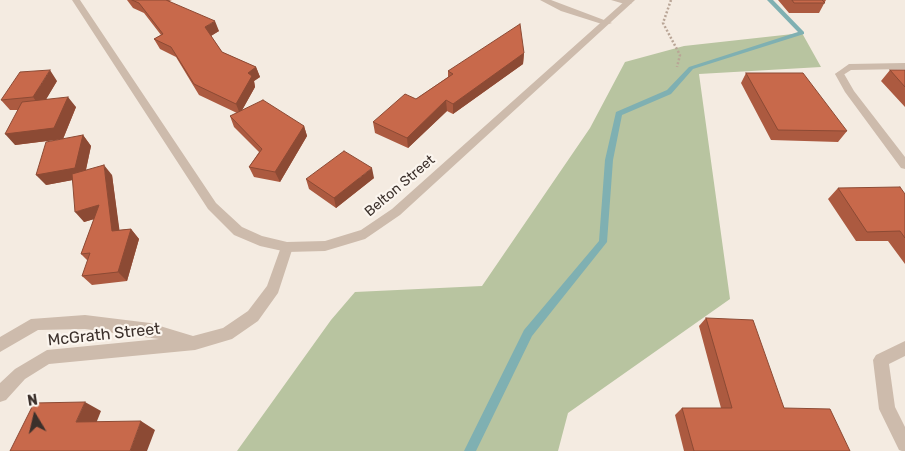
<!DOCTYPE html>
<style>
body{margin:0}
#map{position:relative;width:905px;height:451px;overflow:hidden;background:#f4ebe1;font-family:Rubik,sans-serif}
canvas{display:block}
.north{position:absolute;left:10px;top:391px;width:50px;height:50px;-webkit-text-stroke:4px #fbf5ee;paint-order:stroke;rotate:351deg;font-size:14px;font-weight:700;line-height:20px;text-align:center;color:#3b302b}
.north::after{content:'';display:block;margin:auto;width:18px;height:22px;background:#3b302b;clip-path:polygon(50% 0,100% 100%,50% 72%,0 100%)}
</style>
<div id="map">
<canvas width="905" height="451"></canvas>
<div class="north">N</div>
</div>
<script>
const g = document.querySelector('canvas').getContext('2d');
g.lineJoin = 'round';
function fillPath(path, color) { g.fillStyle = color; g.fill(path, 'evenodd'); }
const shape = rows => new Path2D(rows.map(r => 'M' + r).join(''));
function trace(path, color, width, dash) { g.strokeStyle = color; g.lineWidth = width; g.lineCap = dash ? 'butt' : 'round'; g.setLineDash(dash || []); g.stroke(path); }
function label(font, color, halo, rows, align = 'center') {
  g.font = font + ' Rubik,sans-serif'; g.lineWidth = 4.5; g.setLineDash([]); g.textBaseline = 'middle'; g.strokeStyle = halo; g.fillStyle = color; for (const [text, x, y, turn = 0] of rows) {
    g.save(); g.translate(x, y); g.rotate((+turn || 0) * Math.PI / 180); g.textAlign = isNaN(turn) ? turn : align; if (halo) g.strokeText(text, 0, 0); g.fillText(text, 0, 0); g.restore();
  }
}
const green = shape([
 [802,33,821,67,699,74,730,299,568,413,558,451,237,451,331,320,355,292,482,286,590,128,625,62,684,46]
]);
const stream = shape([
 [767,0,773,0,804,32,804,34,693,69,671,94,622,115,613,160,607,242,532,336,476,451,464,451,524,330,599,241,605,160,616,112,667,90,689,67,798,32,767,0]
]);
const path = shape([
 [671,0,663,23,680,55,677,67]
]);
const service = shape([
 [905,63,905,69,851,70,840,77,835,74,849,64,905,63]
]);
const minor = shape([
 [540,0,551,0,612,23,605,25,561,11,540,0],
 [611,0,626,0,632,3,628,5,611,0],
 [840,71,843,72,854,91,905,157,905,169,901,168,845,92,835,74,840,71],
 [287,242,292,243,293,247,278,293,258,321,232,339,195,350,49,364,25,379,6,400,0,402,0,383,15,369,47,350,159,339,85,329,38,330,0,352,0,337,31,319,85,315,150,323,193,336,223,328,248,311,267,286,281,247,282,243,287,242],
 [905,341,905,356,889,364,895,407,905,427,905,451,902,451,899,450,879,409,873,360,876,355,905,341]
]);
const tertiary = shape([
 [72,0,80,0,216,203,242,227,262,236,287,242,325,241,361,230,392,209,626,0,635,0,400,215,365,239,325,251,287,252,260,246,234,235,208,209,72,0]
]);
const wall = shape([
 [127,0,172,0,169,1,219,31,211,36,222,52,256,67,260,77,254,81,255,87,242,110,304,126,307,136,280,182,254,177,249,167,259,152,234,127,230,116,237,113,199,95,176,57,160,49,154,39,161,35,144,13,133,8],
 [778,0,826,0,819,13,789,13],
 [524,53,523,64,453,114,447,111,408,148,375,133,373,122,416,99,448,77,448,71],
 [890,70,905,70,905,107,881,81],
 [746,73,847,131,838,142,771,140,741,83],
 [57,81,46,99,76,107,63,139,15,145,18,110,10,110,1,100],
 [83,135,91,146,86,170,112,175,119,230,131,229,139,239,127,281,92,285,82,276,88,261,81,254,94,219,84,222,72,180,46,185],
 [374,178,336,208,309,189,306,179],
 [838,188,905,194,905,264,888,241,856,241,828,199],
 [706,318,784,408,850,451,684,451,675,415,682,408,721,408,699,326]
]);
const shadedWall = shape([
 [215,21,219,31,209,37,205,27],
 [524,53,523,64,453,114,453,104],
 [256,67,260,77,254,81,255,87,240,114,236,104,248,73],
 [50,70,57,81,41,108,33,97],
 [68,97,76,107,63,139,15,145,5,134],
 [446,100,447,111,408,148,407,138],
 [304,126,307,136,280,182,275,172],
 [83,135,91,146,84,178,46,185,36,175],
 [104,165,112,175,121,241,112,231],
 [372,168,374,178,336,208,334,198],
 [99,205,108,215,84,222,75,212],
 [131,229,139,239,127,281,118,272],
 [85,402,101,411,93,431,76,422],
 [141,421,155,430,147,451,130,451]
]);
const building = shape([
 [132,0,166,0,215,21,205,27,222,52,256,67,248,73,252,76,236,104,194,84,171,47,154,39,163,34,139,3,132,0],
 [792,0,822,0,825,3,794,3,792,0],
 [520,24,524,53,453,104,446,100,407,138,373,122,405,94,416,99,453,74,448,71,520,24],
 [50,70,33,97,1,100,20,72,50,70],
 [890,70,905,70,905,87,890,70],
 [746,73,803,73,847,131,778,130,746,73],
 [68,97,54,128,5,134,22,102,68,97],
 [263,100,304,126,275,172,249,167,262,149,230,116,263,100],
 [83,135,75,168,36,175,46,142,83,135],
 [344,151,372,168,334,198,306,179,344,151],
 [104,165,112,231,131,229,118,272,82,276,90,253,81,254,99,205,75,212,72,174,104,165],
 [900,187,905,194,905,238,900,231,867,232,838,188,900,187],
 [706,318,753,320,784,408,830,409,850,451,694,451,682,408,732,408,706,318],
 [85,402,76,422,141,421,130,451,10,451,34,403,85,402]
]);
const streetNames = [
 ["Belton Street",400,186,-40]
];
const nearStreetnames = [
 ["McGrath Street",104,335,-6]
];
fillPath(green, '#b8c4a0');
fillPath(stream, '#7fb0b2');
trace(path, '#b9a596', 2.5, [2, 2]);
fillPath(service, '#cdbbac');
fillPath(minor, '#cdbbac');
fillPath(tertiary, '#cdbbac');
fillPath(wall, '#ac5a40');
fillPath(shadedWall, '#8c4a34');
fillPath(building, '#c8694b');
trace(building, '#8c4a34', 1);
label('14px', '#3b302b', '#fbf5ee', streetNames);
label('16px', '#3b302b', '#fbf5ee', nearStreetnames);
</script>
